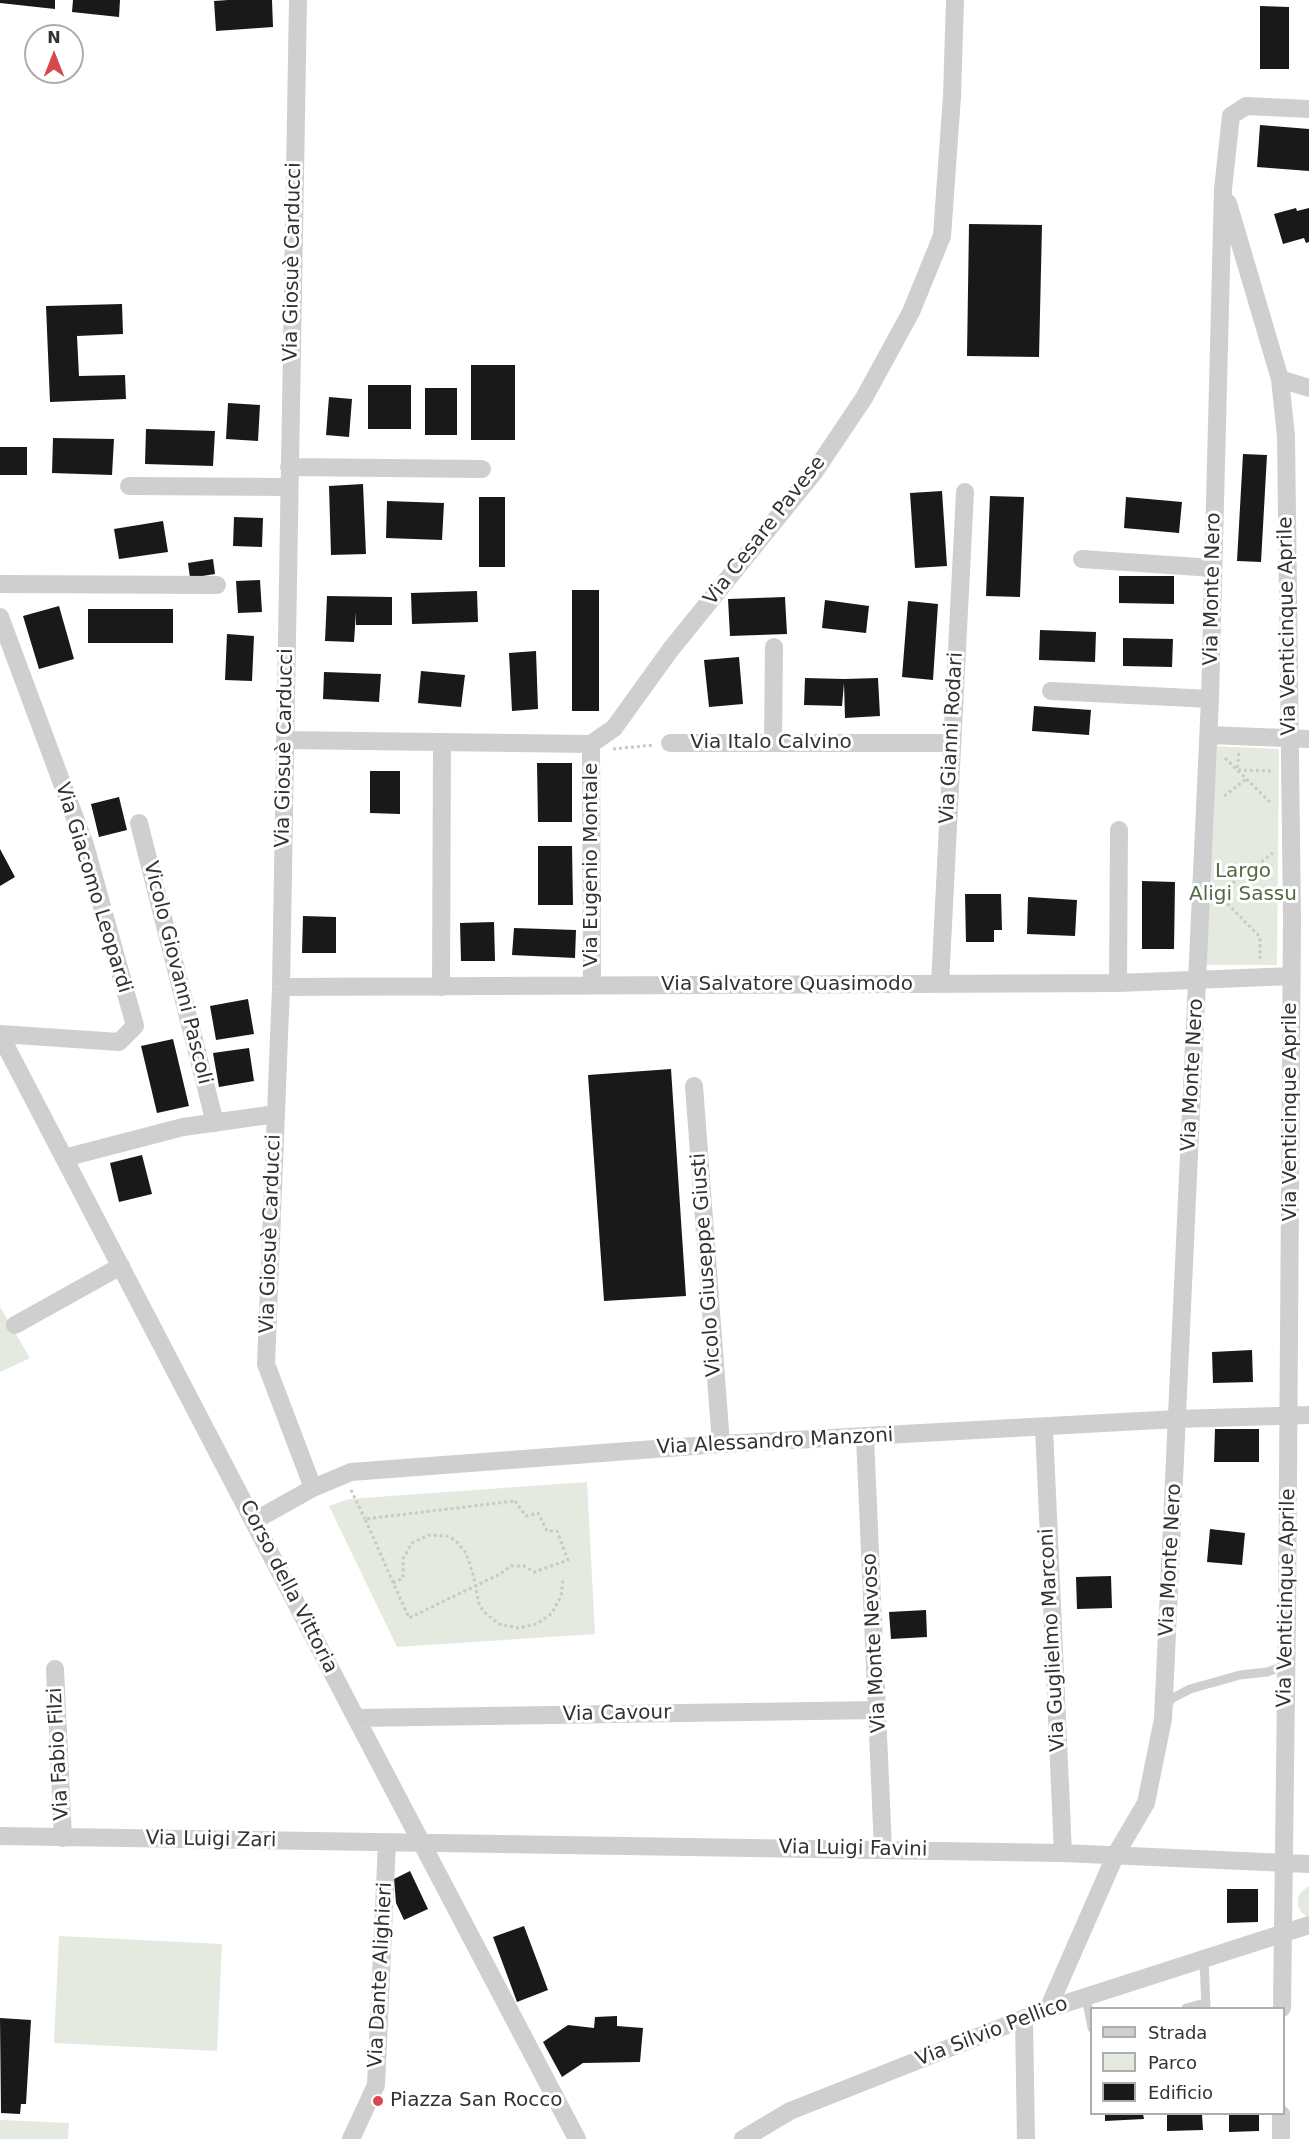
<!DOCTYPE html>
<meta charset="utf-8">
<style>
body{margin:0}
#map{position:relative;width:1309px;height:2139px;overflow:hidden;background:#fff;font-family:"DejaVu Sans",sans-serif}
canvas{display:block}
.legend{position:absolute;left:1090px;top:2007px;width:195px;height:108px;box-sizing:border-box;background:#fff;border:2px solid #adadad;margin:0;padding:8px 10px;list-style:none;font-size:18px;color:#323232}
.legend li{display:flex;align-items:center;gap:12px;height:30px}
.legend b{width:30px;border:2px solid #adadad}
.north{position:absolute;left:24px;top:24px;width:60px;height:60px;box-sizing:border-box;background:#fff;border:2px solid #adadad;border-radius:50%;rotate:0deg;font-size:16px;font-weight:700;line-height:24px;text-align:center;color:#323232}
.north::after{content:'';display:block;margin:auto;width:21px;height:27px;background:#d5484b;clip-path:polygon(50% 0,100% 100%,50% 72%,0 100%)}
</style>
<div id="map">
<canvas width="1309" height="2139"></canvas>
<ul class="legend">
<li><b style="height:8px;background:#cfcfcf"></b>Strada</li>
<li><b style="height:16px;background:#e4eadf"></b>Parco</li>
<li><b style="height:16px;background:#191919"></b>Edificio</li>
</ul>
<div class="north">N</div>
</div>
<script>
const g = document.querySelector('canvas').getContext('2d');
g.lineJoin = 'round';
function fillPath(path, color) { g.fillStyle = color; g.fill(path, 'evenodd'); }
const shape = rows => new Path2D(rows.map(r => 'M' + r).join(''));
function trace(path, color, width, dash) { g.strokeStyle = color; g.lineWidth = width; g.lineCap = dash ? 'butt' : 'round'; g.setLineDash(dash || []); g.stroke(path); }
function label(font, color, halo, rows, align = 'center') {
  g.font = font + ' "DejaVu Sans",sans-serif'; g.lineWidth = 6; g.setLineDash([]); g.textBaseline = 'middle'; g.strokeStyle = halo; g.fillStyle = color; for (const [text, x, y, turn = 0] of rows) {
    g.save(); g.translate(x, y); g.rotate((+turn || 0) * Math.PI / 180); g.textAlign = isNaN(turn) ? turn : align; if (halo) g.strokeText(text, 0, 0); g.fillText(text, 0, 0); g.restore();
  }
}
const green = shape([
 [1212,746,1279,749,1277,965,1205,965],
 [0,1307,30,1358,0,1372],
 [587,1482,595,1634,397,1647,329,1506,349,1499],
 [1309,1886,1309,1918,1301,1912,1298,1906,1298,1897,1301,1892],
 [59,1936,222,1944,217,2051,54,2043],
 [0,2120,69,2123,68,2139,0,2139]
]);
const building = shape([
 [0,0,55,0,55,9,0,3],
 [73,0,120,0,119,17,72,12],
 [228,0,272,0,273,27,216,31,214,1],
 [1260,6,1289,7,1289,69,1260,69],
 [1260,125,1309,129,1309,171,1257,167],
 [1296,208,1297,211,1309,208,1309,242,1306,243,1304,238,1283,244,1274,214],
 [969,224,1042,225,1039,357,967,356],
 [122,304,123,334,77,336,79,376,125,375,126,399,50,402,46,306],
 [471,365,515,365,515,440,471,440],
 [368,385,411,385,411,429,368,429],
 [425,388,457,388,457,435,425,435],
 [329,397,352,399,349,437,326,435],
 [228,403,260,405,258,441,226,439],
 [146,429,215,431,213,466,145,464],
 [53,438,114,439,112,475,52,473],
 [0,447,27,447,27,475,0,475],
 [1243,454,1267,455,1261,562,1237,561],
 [363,484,366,554,331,555,329,486],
 [942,491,947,566,915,568,910,493],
 [990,496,1024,497,1020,597,986,596],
 [479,497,505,497,505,567,479,567],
 [1126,497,1182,502,1179,533,1124,528],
 [387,501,444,503,442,540,386,538],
 [234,517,263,518,262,547,233,546],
 [163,521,168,552,119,559,114,529],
 [213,559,215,574,190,578,188,563],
 [1119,576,1174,576,1174,604,1119,603],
 [260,580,262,612,238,613,236,581],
 [572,590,599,590,599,711,572,711],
 [477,591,478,622,412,624,411,593],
 [327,596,392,597,392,625,356,625,356,612,354,642,325,641],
 [785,597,787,634,730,636,728,599],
 [825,600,869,606,866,633,822,628],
 [908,601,938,604,933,680,902,677],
 [59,606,74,659,39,669,23,616],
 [88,609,173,609,173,643,88,643],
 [1040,630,1096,632,1095,662,1039,660],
 [227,634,254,636,252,681,225,680],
 [1123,638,1173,639,1172,667,1123,666],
 [536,651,538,709,512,711,509,653],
 [739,657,743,704,709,707,704,660],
 [421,671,465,675,461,707,418,703],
 [324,672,381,674,379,702,323,699],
 [805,678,844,679,878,678,880,716,845,718,844,683,842,706,804,705],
 [1034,706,1091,710,1089,735,1032,731],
 [537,763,572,763,572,822,538,822],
 [370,771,400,771,400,814,370,813],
 [119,797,127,830,99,837,91,804],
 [538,846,572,846,573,905,538,905],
 [0,849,15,877,0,886],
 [1142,881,1175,882,1174,949,1142,949],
 [965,894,1001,894,1002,930,994,930,994,942,966,942],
 [1028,897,1077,900,1075,936,1027,934],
 [303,916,336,917,336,953,302,953],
 [494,922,495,961,461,961,460,923],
 [514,928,576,930,575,958,512,955],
 [248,999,254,1034,216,1040,210,1006],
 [173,1039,189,1106,157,1113,141,1046],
 [249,1048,254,1081,219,1087,213,1053],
 [671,1069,686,1296,604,1301,588,1075],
 [142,1155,152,1194,119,1202,110,1163],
 [1252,1350,1253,1382,1213,1383,1212,1352],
 [1215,1429,1259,1429,1259,1462,1214,1462],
 [1210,1529,1245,1533,1242,1565,1207,1562],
 [1111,1576,1112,1608,1077,1609,1076,1577],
 [926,1610,927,1637,891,1639,889,1612],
 [410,1871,428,1909,404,1920,396,1903,394,1879],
 [1227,1889,1258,1889,1258,1922,1227,1923],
 [524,1926,548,1990,517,2002,493,1937],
 [617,2016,617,2026,643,2028,640,2062,583,2063,562,2077,543,2042,568,2025,594,2028,595,2017],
 [0,2018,31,2020,26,2104,21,2104,20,2114,1,2113],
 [1105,2114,1143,2114,1144,2119,1105,2121],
 [1167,2114,1202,2114,1203,2130,1167,2131],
 [1229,2114,1259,2114,1259,2131,1229,2132]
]);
const path = shape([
 [613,749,654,745],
 [1239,753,1237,770,1274,771],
 [1225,758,1272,804],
 [1224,796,1246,779],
 [1218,894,1273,853],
 [1219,895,1260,937,1260,959],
 [351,1490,365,1519],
 [515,1501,526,1516,538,1513,547,1531,557,1531,568,1560,534,1572,524,1566,511,1566,500,1574,409,1618,365,1519,515,1501],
 [393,1583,403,1578,403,1559,412,1543,429,1535,447,1536,455,1540,466,1553,473,1574,479,1604,484,1612,499,1624,518,1628,537,1624,552,1613,561,1596,563,1578]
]);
const service = shape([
 [1167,1708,1171,1699,1190,1689,1240,1675,1267,1672,1287,1665],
 [1204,1958,1206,2008],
 [1086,1997,1092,2028],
 [1186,2008,1205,2003]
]);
const minor = shape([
 [298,0,281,987,266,1364,313,1488],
 [1228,203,1280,379,1286,436,1292,919,1287,1614,1282,2008],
 [1280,379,1309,388],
 [289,467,482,469],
 [129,486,289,487],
 [1082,559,1213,568],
 [0,584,217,585],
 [0,617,85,845,135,1026,119,1042,0,1034],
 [1051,691,1210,699],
 [1209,735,1309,739],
 [285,740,591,744,614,728,671,649,815,471,864,398,911,312,942,236,952,96,955,0],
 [670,743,952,743],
 [773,743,774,647],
 [591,744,592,986],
 [139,823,215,1123],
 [1118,983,1119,830],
 [940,984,965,492],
 [281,987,1118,983,1292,976],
 [441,987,442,742],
 [0,1035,356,1718,577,2139],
 [694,1086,721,1444],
 [64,1158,183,1127,276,1114],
 [15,1325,121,1266],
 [1044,1427,1063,1853],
 [865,1437,883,1849],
 [254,1521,313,1488,351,1472,721,1444,1177,1419,1309,1415],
 [55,1669,63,1838],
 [356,1718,878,1710],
 [0,1836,1063,1853,1309,1864],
 [1048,2009,1116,1854,1146,1803,1163,1719,1210,699,1223,189,1231,116,1246,106,1309,109],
 [1024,2019,1026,2139],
 [351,2139,376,2085,387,1842],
 [743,2139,790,2111,1048,2009,1309,1925],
 [1281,2139,1281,2114]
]);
const markers = [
 [378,2101,6,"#d5484b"]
];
const streetNames = [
 ["Via Giosuè Carducci",293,262,-89],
 ["Via Cesare Pavese",765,531,-52],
 ["Via Monte Nero",1213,589,-89],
 ["Via Venticinque Aprile",1288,626,-91],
 ["Via Gianni Rodari",952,738,-87],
 ["Via Italo Calvino",771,743],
 ["Via Giosuè Carducci",285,748,-89],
 ["Via Eugenio Montale",592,865,-90],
 ["Via Giacomo Leopardi",93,888,73],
 ["Vicolo Giovanni Pascoli",177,973,76],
 ["Via Salvatore Quasimodo",787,985],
 ["Via Monte Nero",1193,1075,-87],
 ["Via Venticinque Aprile",1291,1112,-90],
 ["Via Giosuè Carducci",271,1234,-88],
 ["Vicolo Giuseppe Giusti",707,1265,-94],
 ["Via Alessandro Manzoni",775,1442,-3],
 ["Via Monte Nero",1171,1560,-87],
 ["Corso della Vittoria",288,1587,63],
 ["Via Venticinque Aprile",1287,1598,-89],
 ["Via Guglielmo Marconi",1053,1640,-93],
 ["Via Monte Nevoso",875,1643,-93],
 ["Via Cavour",617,1714,-1],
 ["Via Fabio Filzi",59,1754,-93],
 ["Via Luigi Zari",211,1840,1],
 ["Via Luigi Favini",853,1849,1],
 ["Via Dante Alighieri",381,1975,-87],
 ["Via Silvio Pellico",992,2032,-21]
];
const parkNames = [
 ["Largo",1243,872],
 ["Aligi Sassu",1243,895]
];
const poiNames = [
 ["Piazza San Rocco",390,2101]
];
fillPath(green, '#e4eadf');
fillPath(building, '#191919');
trace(path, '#c9c9c9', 3, [3, 3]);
trace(service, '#cfcfcf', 9);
trace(minor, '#cfcfcf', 18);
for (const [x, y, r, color] of markers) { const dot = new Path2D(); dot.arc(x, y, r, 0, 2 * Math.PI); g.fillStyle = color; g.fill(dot); trace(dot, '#fff', 2); }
label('20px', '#323232', '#fff', streetNames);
label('20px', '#536a43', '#fff', parkNames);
label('20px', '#323232', '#fff', poiNames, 'left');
</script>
